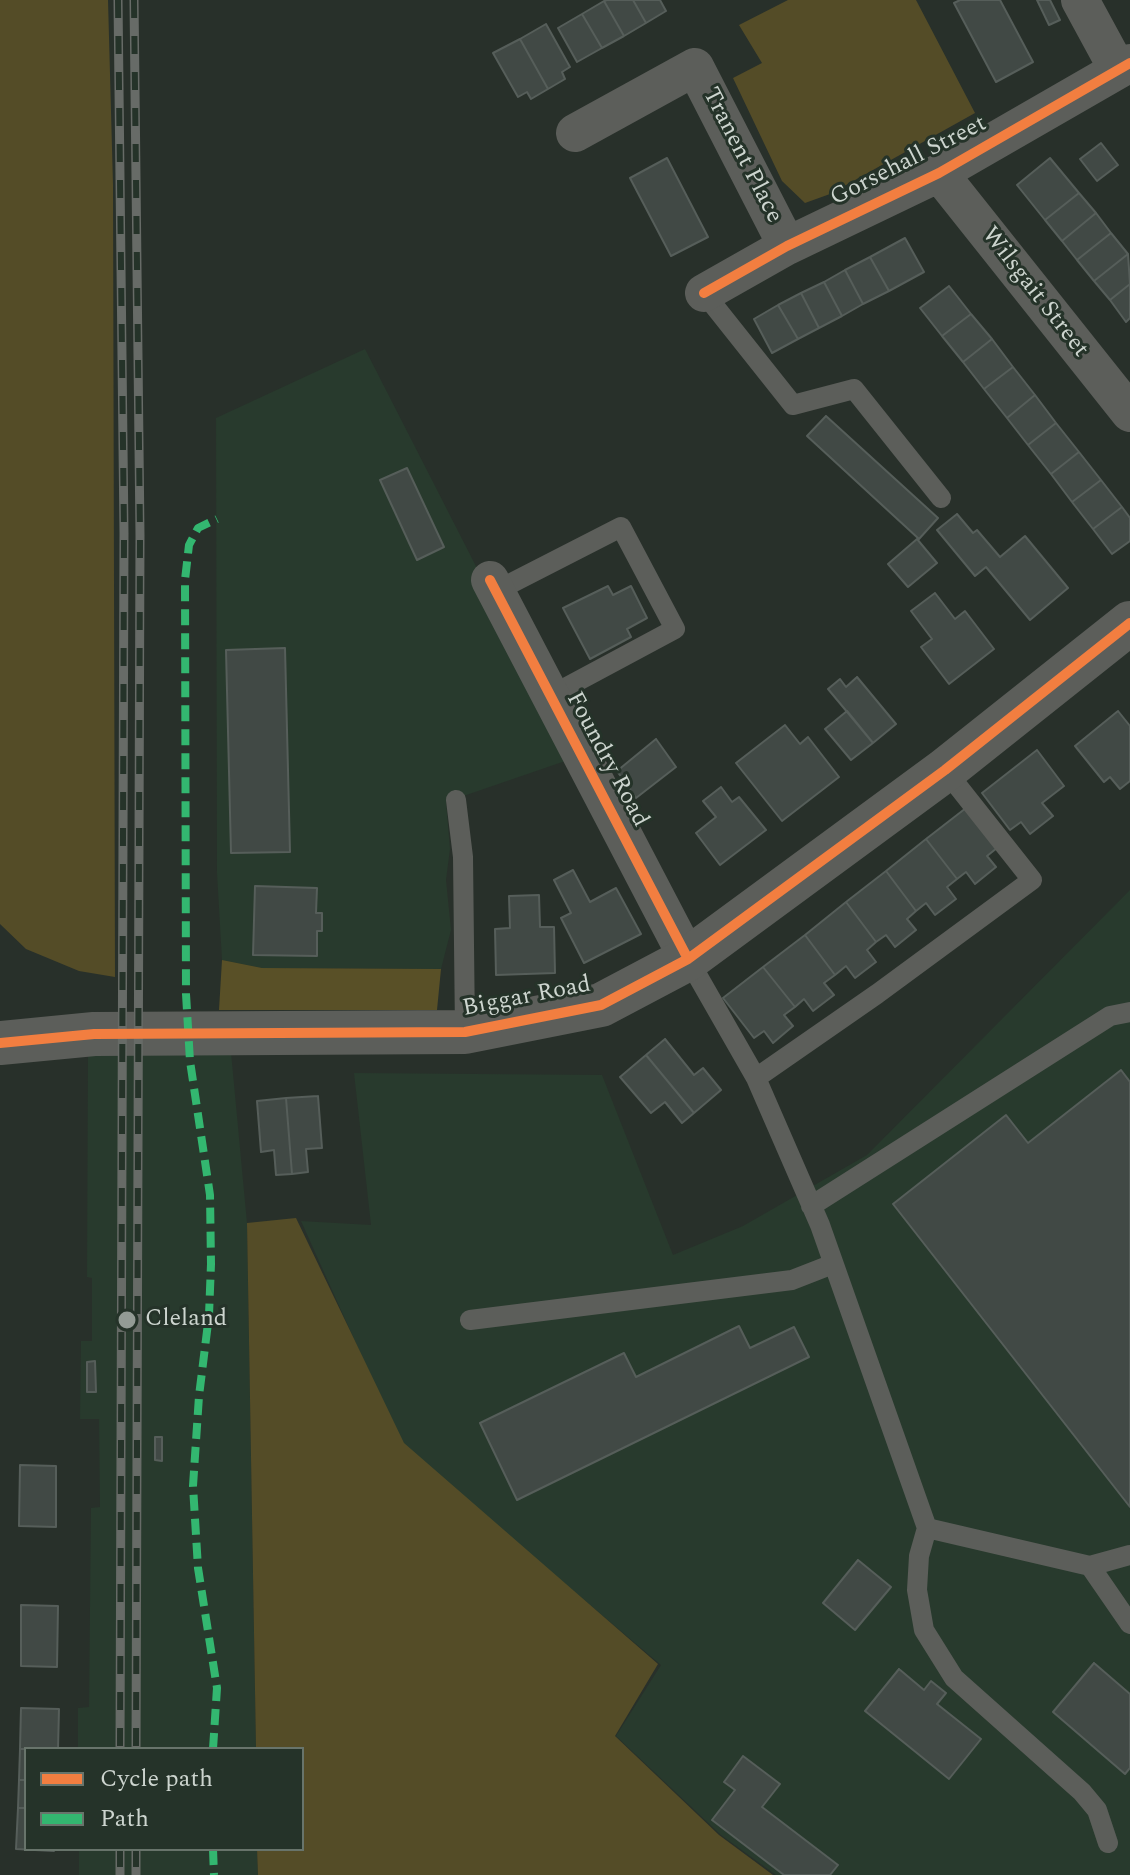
<!DOCTYPE html>
<style>
body{margin:0}
#map{position:relative;width:1130px;height:1875px;overflow:hidden;background:#28302a;font-family:Spectral,serif}
canvas{display:block}
.legend{position:absolute;left:24px;top:1747px;width:280px;height:104px;box-sizing:border-box;background:#253329;border:2px solid #68746b;margin:0;padding:10px 14px;list-style:none;font-size:24px;color:#cdd5cf}
.legend li{display:flex;align-items:center;gap:16px;height:40px}
.legend b{width:40px;border:2px solid #68746b}
</style>
<div id="map">
<canvas width="1130" height="1875"></canvas>
<ul class="legend">
<li><b style="height:10px;background:#f27e40"></b>Cycle path</li>
<li><b style="height:10px;background:#33b770"></b>Path</li>
</ul>
</div>
<script>
const g = document.querySelector('canvas').getContext('2d');
g.lineJoin = 'round';
function fillPath(path, color) { g.fillStyle = color; g.fill(path, 'evenodd'); }
const shape = rows => new Path2D(rows.map(r => 'M' + r).join(''));
function trace(path, color, width, dash) { g.strokeStyle = color; g.lineWidth = width; g.lineCap = dash ? 'butt' : 'round'; g.setLineDash(dash || []); g.stroke(path); }
function label(font, color, halo, rows, align = 'center') {
  g.font = font + ' Spectral,serif'; g.lineWidth = 6; g.setLineDash([]); g.textBaseline = 'middle'; g.strokeStyle = halo; g.fillStyle = color; for (const [text, x, y, turn = 0] of rows) {
    g.save(); g.translate(x, y); g.rotate((+turn || 0) * Math.PI / 180); g.textAlign = isNaN(turn) ? turn : align; if (halo) g.strokeText(text, 0, 0); g.fillText(text, 0, 0); g.restore();
  }
}
const built = shape([
 [365,349,574,758,446,802,450,849,446,880,451,930,441,969,262,968,222,960,217,873,216,418],
 [1130,890,1130,1875,776,1875,721,1835,616,1736,661,1665,402,1446,301,1221,371,1225,354,1073,602,1075,673,1255,743,1226,867,1155],
 [88,1052,231,1052,247,1223,256,1749,78,1749,78,1708,89,1707,91,1508,100,1507,99,1419,80,1419,81,1341,92,1341,92,1278,87,1277],
 [79,1849,257,1849,258,1875,79,1875]
]);
const green = shape([
 [0,0,108,0,113,185,115,977,79,971,26,949,0,924],
 [788,0,916,0,975,113,830,194,805,203,782,181,733,78,762,63,739,25],
 [296,1218,404,1443,658,1664,615,1736,719,1835,773,1875,258,1875,257,1849,302,1849,302,1749,256,1749,247,1223]
]);
const forest = shape([
 [222,960,262,968,441,969,437,1010,219,1010]
]);
const building = shape([
 [607,0,633,0,646,23,624,36,604,1,607,0],
 [633,0,660,0,666,11,646,23,633,0],
 [960,0,1000,0,1033,62,996,82,954,3,960,0],
 [1037,0,1050,0,1060,20,1049,25,1037,0],
 [604,1,624,36,602,48,582,14,604,1],
 [582,14,602,48,577,62,558,28,582,14],
 [546,24,570,67,562,72,565,79,548,89,520,39,546,24],
 [520,39,548,89,531,99,527,92,518,97,493,53,520,39],
 [1101,143,1118,165,1097,181,1080,159,1101,143],
 [667,158,708,237,671,256,630,178,667,158],
 [1050,158,1079,193,1045,220,1017,185,1050,158],
 [1079,193,1096,213,1062,241,1045,220,1079,193],
 [1096,213,1111,233,1077,260,1062,241,1096,213],
 [1111,233,1128,254,1094,281,1077,260,1111,233],
 [905,238,924,272,889,291,870,257,905,238],
 [1128,254,1130,284,1110,300,1094,281,1128,254],
 [870,257,889,291,863,304,845,270,870,257],
 [845,270,863,304,842,316,824,282,845,270],
 [824,282,842,316,819,328,801,293,824,282],
 [1130,284,1130,318,1126,322,1110,300,1130,284],
 [949,286,971,314,942,336,920,308,949,286],
 [801,293,819,328,798,339,778,305,801,293],
 [778,305,798,339,772,353,754,319,778,305],
 [971,314,992,339,963,362,942,336,971,314],
 [992,339,1013,367,984,389,963,362,992,339],
 [1013,367,1035,395,1007,418,984,389,1013,367],
 [1035,395,1056,423,1028,445,1007,418,1035,395],
 [826,416,938,518,919,539,807,436,826,416],
 [1056,423,1079,452,1051,474,1028,445,1056,423],
 [1079,452,1101,480,1072,502,1051,474,1079,452],
 [407,468,444,547,417,560,380,480,407,468],
 [1101,480,1122,507,1093,529,1072,502,1101,480],
 [1122,507,1130,518,1130,541,1112,554,1093,529,1122,507],
 [957,514,973,533,977,530,1000,557,1025,536,1068,588,1030,620,986,567,975,576,937,530,957,514],
 [917,539,937,563,908,587,888,564,917,539],
 [608,586,613,595,631,586,647,618,627,629,631,637,590,659,563,608,608,586],
 [935,593,955,619,965,611,994,649,949,684,921,647,932,639,911,611,935,593],
 [285,648,290,852,231,853,226,650,285,648],
 [857,677,896,724,873,743,828,689,840,679,846,687,857,677],
 [847,711,873,743,851,760,825,729,847,711],
 [1118,711,1130,726,1130,781,1120,789,1110,777,1104,782,1075,746,1118,711],
 [785,725,800,744,808,737,839,777,782,821,736,763,785,725],
 [656,739,676,767,636,798,617,771,656,739],
 [1037,750,1064,786,1042,803,1053,816,1030,834,1021,822,1010,830,982,793,1037,750],
 [721,787,732,802,739,797,766,830,720,865,696,833,716,817,703,801,721,787],
 [966,808,997,848,987,856,996,867,975,884,966,872,957,879,926,839,966,808],
 [926,839,957,879,947,887,956,899,935,915,926,903,916,911,886,871,926,839],
 [573,870,590,902,616,888,641,934,584,963,561,918,571,913,554,880,573,870],
 [886,871,916,911,907,919,916,930,895,947,886,935,876,942,846,902,886,871],
 [255,886,317,888,316,913,322,913,322,931,317,931,317,956,253,955,255,886],
 [539,895,540,927,554,927,555,973,496,975,495,929,510,928,509,896,539,895],
 [846,902,876,942,867,950,876,962,855,978,846,966,835,975,805,935,846,902],
 [805,935,835,975,824,983,834,995,813,1011,804,999,795,1007,763,967,805,935],
 [763,967,795,1007,784,1015,793,1026,773,1043,764,1031,754,1038,723,998,763,967],
 [665,1039,694,1075,703,1068,721,1090,694,1113,646,1055,665,1039],
 [646,1055,694,1113,682,1123,665,1102,651,1113,620,1077,646,1055],
 [1121,1070,1130,1082,1130,1507,893,1204,1006,1115,1028,1143,1121,1070],
 [318,1096,322,1148,306,1149,308,1172,292,1174,286,1098,318,1096],
 [286,1098,292,1174,276,1175,274,1150,261,1152,257,1101,286,1098],
 [739,1326,750,1348,794,1327,809,1357,517,1500,480,1423,624,1353,636,1377,739,1326],
 [95,1361,96,1392,87,1392,87,1362,95,1361],
 [155,1437,162,1437,162,1461,155,1460,155,1437],
 [20,1465,56,1466,56,1527,19,1526,20,1465],
 [858,1560,891,1587,855,1630,823,1603,858,1560],
 [21,1605,58,1606,57,1667,21,1666,21,1605],
 [1094,1663,1130,1694,1130,1768,1125,1774,1053,1712,1094,1663],
 [899,1669,924,1690,931,1681,946,1693,937,1704,981,1739,949,1779,865,1711,899,1669],
 [21,1708,59,1709,58,1749,20,1749,21,1708],
 [20,1749,32,1749,26,1749,26,1780,19,1780,20,1749],
 [743,1756,780,1784,762,1807,838,1865,830,1875,784,1875,712,1820,735,1790,724,1782,743,1756],
 [19,1780,26,1780,26,1808,18,1808,19,1780],
 [18,1808,26,1808,26,1849,54,1851,16,1849,18,1808]
]);
const service = shape([
 [704,293,793,405,854,389,941,498],
 [496,591,621,527,675,629,550,696],
 [945,770,1032,880,877,994,756,1078,820,1225,927,1528,919,1556,917,1590,924,1630,954,1678,1082,1792,1097,1810,1108,1843],
 [456,800,463,857,465,1032],
 [688,959,756,1078],
 [811,1206,1110,1016,1130,1012],
 [470,1320,792,1280,833,1264],
 [927,1528,1090,1566,1130,1555],
 [1090,1566,1130,1624]
]);
const minor = shape([
 [1080,0,1118,70],
 [575,133,695,67,787,246],
 [939,173,1130,413],
 [704,293,787,246,939,173,1130,63],
 [490,580,688,959]
]);
const tertiary = shape([
 [0,1043,94,1034,465,1032,601,1005,688,959,945,770,1130,623]
]);
const rail = shape([
 [118,0,124,533,120,1749],
 [134,0,140,535,136,1749],
 [120,1849,120,1875],
 [136,1849,136,1875]
]);
const quiet = shape([
 [213,1749,217,1688,198,1568,193,1486,199,1396,209,1315,211,1264,210,1195,190,1061,186,994,185,580,189,545,198,528,217,519],
 [213,1849,214,1875]
]);
const cycleway = shape([
 [704,293,787,246,939,173,1130,63],
 [490,580,688,959],
 [0,1043,94,1034,465,1032,601,1005,688,959,945,770,1130,623]
]);
const markers = [
 [127,1320,10,"#939b95"]
];
const streetNames = [
 ["Tranent Place",741,156,63],
 ["Gorsehall Street",909,162,-27],
 ["Wilsgait Street",1034,293,52],
 ["Foundry Road",606,760,62],
 ["Biggar Road",527,998,-11]
];
const poiNames = [
 ["Cleland",145,1320]
];
fillPath(built, '#283a2d');
fillPath(green, '#544c27');
fillPath(forest, '#595027');
fillPath(building, '#414945');
trace(building, '#565e5a', 2);
trace(service, '#5c5e5a', 20);
trace(minor, '#5c5e5a', 38);
trace(tertiary, '#5c5e5a', 44);
trace(rail, '#676b67', 9);
trace(rail, '#253329', 6, [18]);
trace(quiet, '#33b770', 8, [16, 8]);
trace(cycleway, '#f27e40', 10);
for (const [x, y, r, color] of markers) { const dot = new Path2D(); dot.arc(x, y, r, 0, 2 * Math.PI); g.fillStyle = color; g.fill(dot); trace(dot, '#253329', 3); }
label('24px', '#cdd5cf', '#253329', streetNames);
label('24px', '#cdd5cf', '#253329', poiNames, 'left');
</script>
